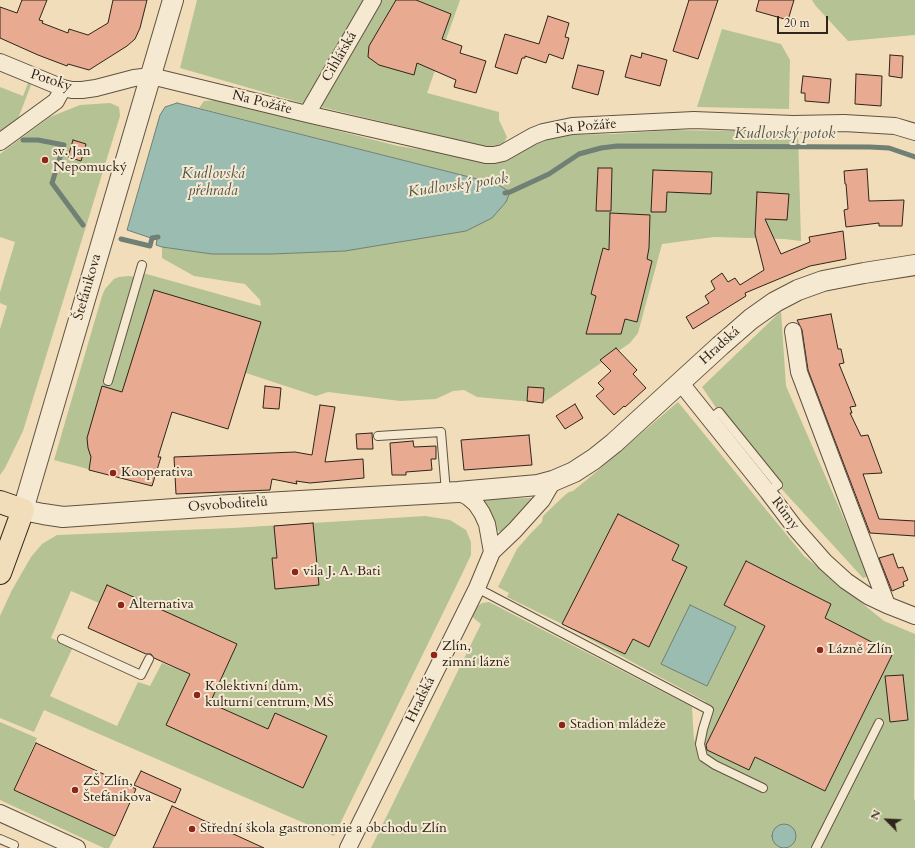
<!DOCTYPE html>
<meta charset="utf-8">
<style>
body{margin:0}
#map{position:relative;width:915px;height:848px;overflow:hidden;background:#f1ddba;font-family:Cardo,serif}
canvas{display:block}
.north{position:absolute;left:867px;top:800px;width:40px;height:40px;-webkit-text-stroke:3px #f6e9d2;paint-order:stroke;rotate:294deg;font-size:11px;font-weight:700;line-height:16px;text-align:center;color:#2f251a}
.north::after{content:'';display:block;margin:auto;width:14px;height:18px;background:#2f251a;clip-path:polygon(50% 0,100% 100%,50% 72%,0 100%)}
.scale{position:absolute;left:777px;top:16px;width:51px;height:18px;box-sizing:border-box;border:2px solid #2f251a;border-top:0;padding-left:5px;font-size:12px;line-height:14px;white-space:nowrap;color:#2f251a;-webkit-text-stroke:3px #f6e9d2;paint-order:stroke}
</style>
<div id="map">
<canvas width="915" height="848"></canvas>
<div class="north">N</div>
<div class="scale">20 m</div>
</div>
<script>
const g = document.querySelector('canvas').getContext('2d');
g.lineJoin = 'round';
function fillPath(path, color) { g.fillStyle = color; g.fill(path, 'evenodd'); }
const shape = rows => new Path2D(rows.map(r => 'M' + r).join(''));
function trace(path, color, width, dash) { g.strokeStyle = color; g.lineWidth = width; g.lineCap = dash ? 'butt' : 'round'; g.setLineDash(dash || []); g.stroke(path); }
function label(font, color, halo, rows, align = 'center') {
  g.font = font + ' Cardo,serif'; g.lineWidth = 4; g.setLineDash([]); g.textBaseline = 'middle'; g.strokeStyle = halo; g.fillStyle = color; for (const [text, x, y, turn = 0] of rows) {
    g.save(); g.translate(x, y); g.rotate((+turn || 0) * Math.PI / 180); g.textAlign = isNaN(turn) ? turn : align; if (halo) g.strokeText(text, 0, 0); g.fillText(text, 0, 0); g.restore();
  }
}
const green = shape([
 [197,0,367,0,305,104,180,68],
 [379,0,460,0,427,93,499,112,499,120,507,137,503,144,487,147,321,107,323,94],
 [812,0,915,0,915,35,848,41,815,5],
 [722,29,781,44,790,60,789,109,697,107],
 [28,83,31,85,14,129,0,134,0,87,23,96],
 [217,100,398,146,495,161,559,135,613,134,673,130,798,132,801,241,784,239,714,237,662,244,638,333,630,343,543,403,477,397,464,390,453,391,436,399,400,401,328,392,316,396,246,373,228,429,172,412,153,473,156,474,152,486,54,460,102,296,105,289,114,279,119,277,129,276,141,278,143,273,261,306,260,300,245,284,194,276,162,258,162,247,212,254,272,254,345,251,466,231,510,192,497,184,199,108,204,101],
 [110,103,119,107,120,116,23,431,5,468,0,475,0,329,7,306,0,303,0,292,15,242,0,237,0,154,50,117,80,105],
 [781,311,786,386,869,576,863,578,778,485,719,412,702,387],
 [678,402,804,556,884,621,915,634,914,799,915,800,915,848,371,848,481,624,471,616,476,607,482,603,489,602,692,707,694,742,706,702,562,624,507,597,509,593,498,587,517,549,531,533,542,522,543,516,565,495,569,492,573,491,590,477],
 [532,498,533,503,506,530,500,532,494,528,483,504,483,499],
 [425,516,450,520,466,530,471,542,471,555,463,572,334,836,44,710,34,732,0,718,0,616,12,590,31,557,42,544,57,535,233,528],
 [107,586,236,644,190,674,162,663,150,686,138,682,117,726,50,696,73,647,51,638,71,591,99,603],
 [0,722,37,738,14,790,115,836,109,848,104,848,0,800]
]);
const water = shape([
 [177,103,497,184,510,192,506,202,492,218,466,231,345,251,272,254,212,254,162,247,156,245,157,240,127,230,160,115,165,107,177,103],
 [690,605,736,627,707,686,661,664,690,605],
 '772 836a12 12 0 1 1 24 0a12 12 0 1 1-24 0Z'
]);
const stream = shape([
 [23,140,38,140,64,145,52,183,83,225],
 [505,193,510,192,549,174,579,154,601,148,617,146,870,147,889,148,915,157],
 [121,239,150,246,152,238,158,237]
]);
const building = shape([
 [22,0,47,0,39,20,43,21,42,23,68,33,69,29,88,35,108,23,113,0,147,0,140,28,135,39,127,46,89,70,68,64,67,66,38,55,0,38,0,7,17,13,22,0],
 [396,0,416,0,451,14,442,39,462,46,460,53,486,61,476,93,454,87,456,80,417,63,414,75,379,65,368,57,369,46,396,0],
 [689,0,718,0,698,59,673,51,689,0],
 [759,0,794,0,788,20,756,11,759,0],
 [548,16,569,23,565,37,569,38,563,59,549,54,546,63,525,56,525,58,522,58,517,74,495,67,505,34,539,44,548,16],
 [642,53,667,60,660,86,625,77,631,55,641,58,642,53],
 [890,55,903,56,902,78,889,76,890,55],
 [578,65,604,71,598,95,572,88,578,65],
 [856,74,882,76,881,106,855,104,856,74],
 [803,76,831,79,829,103,805,101,805,93,801,93,803,76],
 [73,140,86,144,81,161,68,157,73,140],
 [598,168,612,168,611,211,596,211,598,168],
 [867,169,869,201,904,200,902,226,879,226,879,223,846,227,844,210,848,209,846,184,845,184,844,171,867,169],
 [653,170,712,172,711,194,667,192,666,212,651,212,653,170],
 [757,192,789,194,787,220,765,219,781,254,810,242,809,237,843,231,846,259,810,266,745,293,746,296,693,329,686,317,709,303,705,296,715,289,711,281,722,273,728,282,735,278,740,285,764,270,755,234,757,192],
 [610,213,650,215,649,248,647,259,652,261,637,322,625,319,621,334,586,334,596,296,591,294,603,248,609,250,610,213],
 [154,290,261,322,228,429,172,412,158,457,161,457,152,486,89,470,91,457,88,448,87,438,102,386,122,392,154,290],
 [831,314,838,349,841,349,844,363,839,364,856,406,850,407,852,413,850,413,861,436,868,435,882,473,863,474,879,519,915,521,915,536,870,533,808,370,802,330,797,320,831,314],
 [616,348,637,370,633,374,646,388,625,407,624,406,614,415,596,396,604,389,598,383,611,371,600,360,616,348],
 [265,386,281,388,279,409,263,408,265,386],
 [528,387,544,388,543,403,527,401,528,387],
 [575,404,583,418,565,429,556,416,575,404],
 [320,405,335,407,325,462,363,459,364,478,310,483,296,481,297,484,272,479,270,490,176,494,174,457,295,452,312,455,320,405],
 [372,433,373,449,357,449,356,434,372,433],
 [529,435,532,465,464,470,461,440,529,435],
 [413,441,414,447,436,446,436,459,431,459,432,470,406,472,406,475,392,475,390,443,413,441],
 [618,514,679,545,672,560,687,567,649,647,633,639,625,654,562,624,618,514],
 [313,523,319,585,275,589,272,558,277,558,274,526,313,523],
 [893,554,898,568,903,567,908,580,903,582,904,586,892,591,879,558,893,554],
 [746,561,831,604,825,618,893,653,825,791,755,757,749,770,707,750,706,745,765,626,724,605,746,561],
 [107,585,237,644,210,703,268,729,275,713,327,736,303,788,166,725,190,674,154,658,151,654,146,654,88,628,107,585],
 [903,675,908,720,890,722,885,676,903,675],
 [36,743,136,789,115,836,14,790,36,743],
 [141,771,181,789,175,803,134,785,141,771],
 [172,806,264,848,153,848,172,806]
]);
const service = shape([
 [108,381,142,265],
 [710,419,719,412,778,485,768,492],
 [378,436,441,432,446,492],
 [477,588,709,710,703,729,700,744,703,757,715,765,763,788],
 [62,639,141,675,149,659],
 [0,839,14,845],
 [816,848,879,723]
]);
const minor = shape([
 [0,62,63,88,72,90,82,90,96,88,134,78,151,76,307,114,486,155,494,155,503,153,533,136,543,132,572,126,694,120,793,124,844,123,895,126,915,132],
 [307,114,373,0],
 [0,142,56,101,63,88],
 [793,331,799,372,887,605],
 [680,382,768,492,796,529,825,562,846,581,868,596,887,605,915,616],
 [492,552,515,530,542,500,553,481],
 [0,813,77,848],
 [348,848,477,588,492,552,487,524,482,513,476,504,468,497,458,492]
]);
const tertiary = shape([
 [173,0,23,510,43,514,63,517,230,505,458,492,538,485,553,481,574,472,594,459,614,443,720,346,751,319,775,302,798,290,823,281,864,273,915,265]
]);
const primary = shape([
 [0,502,23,510,0,573]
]);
const markers = [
 [45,160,4,"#8f2418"],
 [113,473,4,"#8f2418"],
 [295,572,4,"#8f2418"],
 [121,605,4,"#8f2418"],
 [820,650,4,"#8f2418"],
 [434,655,4,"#8f2418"],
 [197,695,4,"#8f2418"],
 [562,725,4,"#8f2418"],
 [75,790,4,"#8f2418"],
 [192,829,4,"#8f2418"]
];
const streetNames = [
 ["Cihlářská",340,57,-60],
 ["Potoky",51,81,18],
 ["Na Požáře",262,103,14],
 ["Na Požáře",586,127,-5],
 ["Štefánikova",88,287,-74],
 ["Hradská",720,346,-42],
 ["Osvoboditelů",228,505,-4],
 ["Růmy",785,514,53],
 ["Hradská",421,700,-64]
];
const poiNames = [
 ["sv. Jan",53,152],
 ["Nepomucký",53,168],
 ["Kooperativa",121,473],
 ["vila J. A. Bati",303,572],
 ["Alternativa",129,605],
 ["Zlín,",442,647],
 ["zimní lázně",442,663],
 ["Lázně Zlín",828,650],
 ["Kolektivní dům,",205,687],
 ["kulturní centrum, MŠ",205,703],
 ["Stadion mládeže",570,725],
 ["ZŠ Zlín,",83,782],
 ["Štefánikova",83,798],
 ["Střední škola gastronomie a obchodu Zlín",200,829]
];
const waterNames = [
 ["Kudlovský potok",785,135],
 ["Kudlovská",213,175],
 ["přehrada",213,192],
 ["Kudlovský potok",458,186,-8]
];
fillPath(green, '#b5c294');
fillPath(water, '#9bbcb0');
trace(water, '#708074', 1);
trace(stream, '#708074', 5);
fillPath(building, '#e8aa91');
trace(building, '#2f251a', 1);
trace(service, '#605342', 10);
trace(minor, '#605342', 18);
trace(tertiary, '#605342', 22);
trace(primary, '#2f251a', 24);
trace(service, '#f6e9d2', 8);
trace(minor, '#f6e9d2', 16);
trace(tertiary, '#f6e9d2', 20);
trace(primary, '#f1ddba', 22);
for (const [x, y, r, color] of markers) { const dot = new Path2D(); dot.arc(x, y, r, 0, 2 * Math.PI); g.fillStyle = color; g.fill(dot); trace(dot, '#f6e9d2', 1.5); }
label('14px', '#2f251a', '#f6e9d2', streetNames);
label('14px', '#2f251a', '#f6e9d2', poiNames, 'left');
label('italic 15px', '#4f5247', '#f6e9d2', waterNames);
</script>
